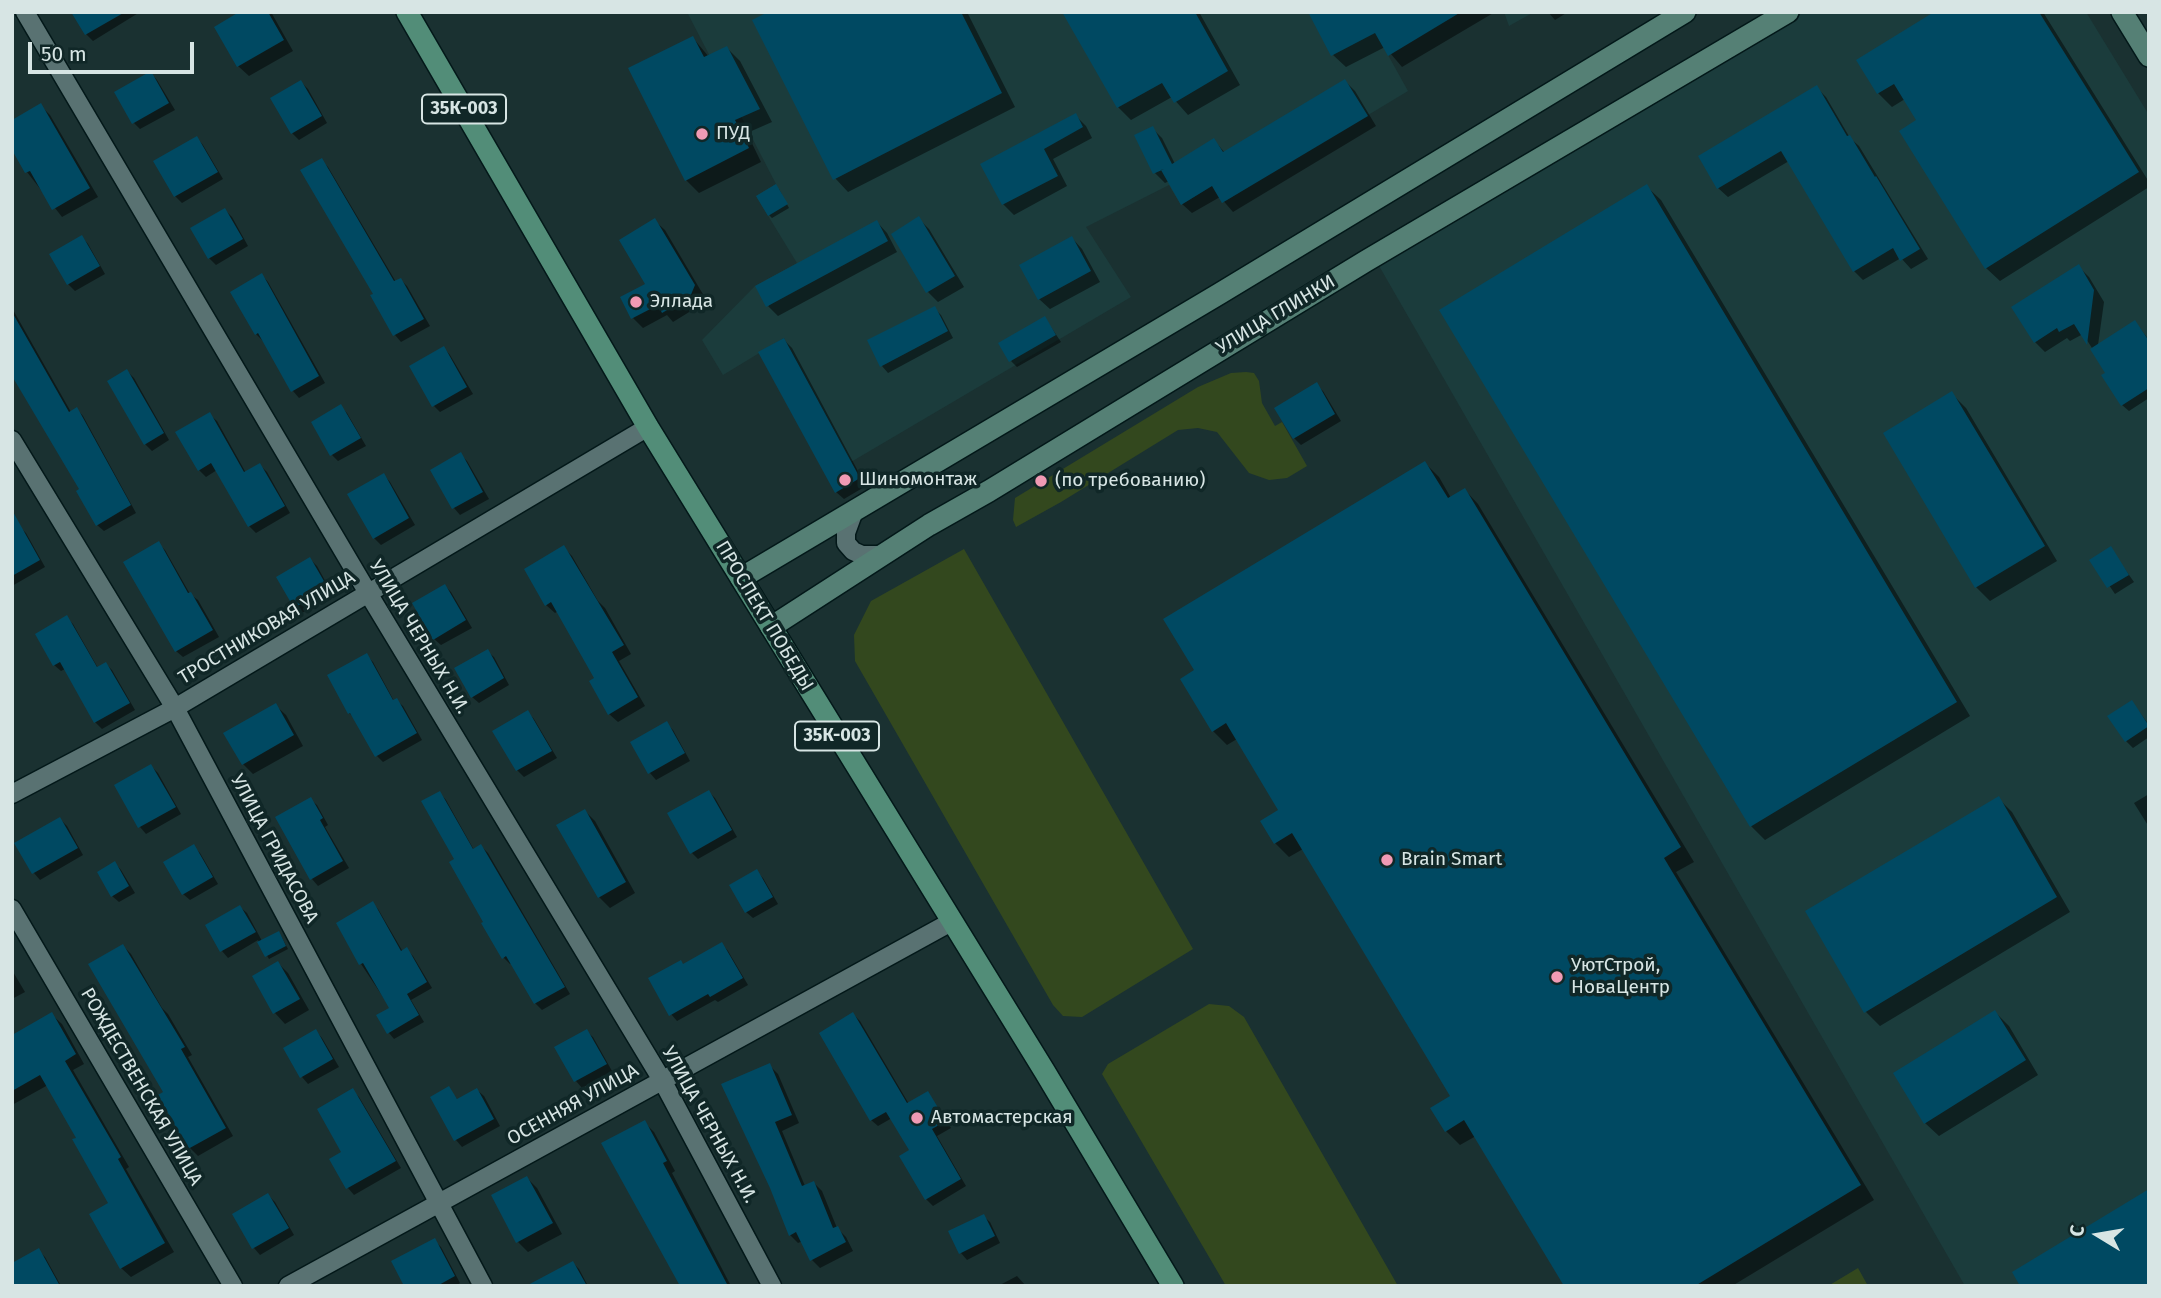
<!DOCTYPE html>
<meta charset="utf-8">
<style>
body{margin:0}
#map{position:relative;width:2161px;height:1298px;overflow:hidden;background:#1a3131;font-family:"Fira Sans",sans-serif}
canvas{display:block}
.frame{position:absolute;inset:0;border:14px solid #d7e5e4;pointer-events:none}
.north{position:absolute;left:2063px;top:1200px;width:70px;height:70px;-webkit-text-stroke:5px #102727;paint-order:stroke;rotate:281deg;font-size:19px;font-weight:700;line-height:28px;text-align:center;color:#d7e5e4}
.north::after{content:'';display:block;margin:auto;width:24px;height:32px;background:#d7e5e4;clip-path:polygon(50% 0,100% 100%,50% 72%,0 100%)}
.scale{position:absolute;left:28px;top:42px;width:166px;height:32px;box-sizing:border-box;border:4px solid #d7e5e4;border-top:0;padding-left:9px;font-size:21px;line-height:24px;white-space:nowrap;color:#d7e5e4;-webkit-text-stroke:5px #102727;paint-order:stroke}
</style>
<div id="map">
<canvas width="2161" height="1298"></canvas>
<div class="frame"></div>
<div class="north">С</div>
<div class="scale">50 m</div>
</div>
<script>
const g = document.querySelector('canvas').getContext('2d');
g.lineJoin = 'round';
function fillPath(path, color) { g.fillStyle = color; g.fill(path, 'evenodd'); }
const shape = rows => new Path2D(rows.map(r => 'M' + r).join(''));
function trace(path, color, width, dash) { g.strokeStyle = color; g.lineWidth = width; g.lineCap = dash ? 'butt' : 'round'; g.setLineDash(dash || []); g.stroke(path); }
function label(font, color, halo, rows, align = 'center') {
  g.font = font + ' "Fira Sans",sans-serif'; g.lineWidth = 7; g.setLineDash([]); g.textBaseline = 'middle'; g.strokeStyle = halo; g.fillStyle = color; for (const [text, x, y, turn = 0] of rows) {
    g.save(); g.translate(x, y); g.rotate((+turn || 0) * Math.PI / 180); g.textAlign = isNaN(turn) ? turn : align; if (halo) g.strokeText(text, 0, 0); g.fillText(text, 0, 0); g.restore();
  }
}
const built = shape([
 [687,12,1461,12,1388,55,1408,91,1222,203,1212,186,1181,205,1169,185,1086,227,1131,297,851,462,784,338,723,375,702,340,755,286,797,263,756,196,776,184],
 [1504,12,1534,12,1509,26],
 [1803,12,2086,12,2149,115,2149,1286,1965,1286,1378,264]
]);
const green = shape([
 [1246,372,1254,373,1259,381,1262,403,1275,426,1282,422,1307,466,1287,478,1269,480,1249,473,1217,432,1198,428,1178,430,1061,502,1016,527,1013,520,1015,498,1198,387,1231,373],
 [964,549,1193,949,1082,1017,1063,1016,1053,1005,855,661,854,635,871,601],
 [1209,1004,1229,1006,1244,1017,1398,1286,1226,1286,1102,1074,1108,1064],
 [1858,1268,1868,1286,1828,1286]
]);
const shadow = shape([
 [73,12,140,12,93,41,86,34],
 [242,12,271,12,293,51,249,76,238,66],
 [771,12,967,12,1015,107,848,192,835,178],
 [1072,12,1199,12,1240,85,1188,115,1172,97,1131,120,1118,107],
 [1360,12,1495,12,1402,67,1385,47,1346,67,1333,55],
 [1548,12,1568,12,1555,20],
 [1937,12,2043,12,2149,182,2149,187,2000,281,1986,268,1918,121,1905,99,1892,107,1878,93,1858,61],
 [693,38,709,57,727,48,740,61,772,122,747,133,761,162,699,193,686,180],
 [151,73,157,80,175,110,140,129,134,123],
 [1345,81,1355,91,1376,126,1233,212,1220,197,1192,213,1182,204,1169,181,1165,183,1155,173,1152,128,1162,138,1175,164,1214,140,1225,153],
 [301,82,308,89,327,123,299,140,292,133],
 [1817,88,1826,97,1850,138,1859,146,1928,259,1911,269,1901,258,1863,280,1854,271,1789,161,1728,197,1718,188],
 [41,106,50,115,98,197,62,217,27,172],
 [1075,115,1086,126,1092,138,1053,159,1067,186,1014,215,1003,204,982,164],
 [197,138,203,145,223,179,182,203,175,196,155,162],
 [321,160,328,167,396,282,401,280,407,286,430,326,401,342,395,335,372,296,375,294],
 [1647,187,1661,200,1970,716,1765,840,1751,826],
 [779,189,789,208,772,218,769,215],
 [225,210,232,217,248,246,216,265,209,258],
 [919,219,929,229,964,287,938,302,928,292],
 [655,221,665,230,704,296,699,306,673,322,667,315,643,328,633,318,647,284],
 [877,222,887,233,897,252,778,316,768,306],
 [82,237,88,244,105,274,75,291,68,284],
 [1072,238,1082,249,1100,282,1050,309,1039,299],
 [2078,266,2089,277,2104,302,2098,345,2135,322,2149,340,2149,398,2129,411,2122,405,2108,373,2083,334,2070,341,2067,338,2045,352,2035,342],
 [262,275,268,282,325,383,299,398,293,391,263,341,256,334],
 [12,308,71,412,77,409,83,416,136,513,104,531,97,525,82,490,12,366],
 [935,309,941,315,953,338,888,373,882,366,869,341],
 [1045,318,1061,342,1017,367,1011,361],
 [784,340,792,348,866,486,844,499,836,492],
 [444,348,450,355,473,394,440,412,434,406],
 [127,371,134,378,169,440,152,451,145,444],
 [1316,385,1323,391,1341,421,1301,445,1294,438],
 [1952,394,1966,408,2057,561,1990,601,1976,587],
 [341,407,347,413,366,446,338,461,332,455],
 [210,415,217,421,246,473,260,465,267,472,290,513,256,533,249,526,217,470,206,477,199,470],
 [460,454,467,461,489,499,460,515,454,508,432,470],
 [1425,463,1439,477,1451,498,1465,490,1478,504,1694,862,1676,872,1874,1200,1732,1286,1566,1286,1476,1136,1460,1145,1446,1131,1452,1097,1303,849,1289,857,1275,843,1280,810,1237,739,1227,745,1213,731,1196,671],
 [384,475,390,482,415,525,381,545,374,538],
 [20,527,26,533,45,567,12,586,12,531],
 [158,543,165,550,190,594,198,600,219,637,183,657,176,651],
 [564,548,572,556,598,601,605,608,631,654,619,661,645,706,618,722,609,714,596,679,558,611,555,613,546,605],
 [2110,548,2134,582,2115,594,2092,560],
 [310,559,317,566,333,595,302,613,296,607],
 [445,586,451,592,472,628,441,645,434,639],
 [67,618,73,624,98,668,106,664,112,670,135,710,102,729,95,722,65,669,61,671,54,665],
 [487,651,494,657,509,685,479,703,472,697],
 [366,655,373,662,394,701,396,700,403,706,422,740,383,762,377,756,357,720,349,713],
 [2132,702,2149,725,2149,737,2133,748,2126,741],
 [275,705,286,715,303,746,253,774,243,764],
 [528,712,534,719,557,758,524,777,517,770],
 [666,723,673,730,690,761,656,780,650,773,632,743],
 [151,766,158,773,181,814,146,834,140,827,117,786],
 [709,792,715,798,737,837,698,859,692,853],
 [440,793,446,800,474,850,481,846,488,853,570,994,542,1010,535,1003,512,963,510,964,503,957,456,860],
 [2149,794,2149,827,2134,803],
 [1998,798,2012,812,2070,912,1880,1026,1866,1012,1807,912],
 [310,799,317,805,328,825,325,827,349,868,318,886,312,879,277,817],
 [585,811,595,821,635,893,610,908,599,897,559,826],
 [60,819,67,826,83,855,40,880,34,873,17,844],
 [194,847,200,853,218,884,190,900,183,894],
 [115,863,121,870,135,893,119,902,112,896],
 [756,871,763,878,778,904,753,918,746,912],
 [372,903,378,909,403,952,407,950,413,956,432,988,411,1000,424,1022,394,1039,389,1033,391,1009,361,964],
 [240,907,247,913,262,941,281,936,288,949,269,959,258,940,228,958,222,951,207,925],
 [722,944,728,951,748,985,718,1002,715,1000,677,1021,671,1014,684,966],
 [123,946,131,954,162,1008,168,1014,192,1055,188,1057,233,1136,198,1156,190,1148,160,1096,165,1093],
 [278,963,288,973,309,1010,285,1024,275,1013,254,977],
 [12,970,25,992,12,999],
 [1995,1012,2009,1026,2038,1075,1939,1136,1925,1123],
 [853,1014,860,1021,909,1104,927,1093,951,1128,937,1136,966,1186,933,1206,926,1199,911,1151,892,1118,878,1126,871,1120],
 [52,1015,62,1024,84,1064,73,1070,129,1167,126,1169,174,1252,131,1277,121,1268,111,1203,48,1085,12,1105,12,1037],
 [316,1031,322,1038,339,1067,308,1084,302,1077,285,1048],
 [586,1031,593,1037,612,1071,582,1088,576,1081,557,1048],
 [769,1065,778,1074,799,1123,782,1131,805,1186,814,1183,822,1191,837,1228,846,1237,853,1251,820,1268,812,1260,803,1241,798,1243,790,1235,771,1188],
 [448,1088,458,1100,477,1090,484,1096,500,1126,462,1147,456,1140],
 [353,1091,359,1097,401,1168,354,1195,348,1188,332,1159,344,1153],
 [644,1122,654,1132,675,1171,672,1173,731,1286,682,1286],
 [527,1178,537,1188,562,1234,528,1252,518,1242],
 [268,1195,275,1202,294,1235,260,1255,254,1248,235,1214],
 [983,1216,990,1222,1000,1243,967,1260,961,1253,950,1232],
 [434,1240,441,1247,460,1283,456,1286,406,1286],
 [38,1250,45,1257,61,1286,12,1286],
 [573,1263,579,1269,588,1286,531,1285],
 [1017,1276,1026,1286,998,1286]
]);
const building = shape([
 [71,12,125,12,85,35],
 [239,12,268,12,284,40,237,67,214,27],
 [768,12,961,12,1002,93,833,180,752,20],
 [1062,12,1195,12,1228,71,1174,103,1162,83,1117,108],
 [1308,12,1461,12,1388,56,1375,33,1331,56],
 [1934,12,2039,12,2139,172,1985,269,1899,131,1916,120,1894,84,1877,94,1856,60],
 [693,36,704,57,727,46,760,109,735,120,749,148,685,181,628,68],
 [151,71,169,103,132,124,114,92],
 [1345,79,1368,116,1222,203,1212,186,1181,205,1161,170,1164,169,1153,174,1134,135,1153,126,1172,164,1214,138,1223,152],
 [301,80,322,116,291,134,270,98],
 [1817,85,1847,136,1850,135,1875,177,1876,176,1920,249,1900,261,1893,248,1853,272,1781,151,1717,189,1698,156],
 [41,103,90,188,52,210,30,171,25,173,12,150,12,120],
 [1076,113,1083,127,1044,149,1058,176,1002,205,980,164],
 [197,136,218,172,174,197,153,161],
 [322,158,394,281,401,278,424,319,393,336,370,295,373,294,300,170],
 [776,184,788,204,768,216,756,196],
 [1647,184,1957,702,1750,827,1439,310],
 [225,208,243,239,208,259,190,228],
 [919,216,955,276,926,293,891,234],
 [655,218,695,285,690,297,662,313,658,305,631,319,620,297,645,284,619,240],
 [877,220,888,241,766,307,755,286],
 [82,235,100,266,67,285,49,254],
 [1072,236,1091,271,1038,300,1019,265],
 [2079,264,2094,290,2087,345,2074,324,2059,332,2057,328,2034,343,2011,307],
 [262,273,319,376,291,392,258,333,255,335,230,292],
 [935,306,948,331,880,367,867,340],
 [12,312,69,412,77,407,131,505,96,526,76,491,79,489,12,376],
 [1045,316,1056,335,1009,362,998,343],
 [2135,320,2149,341,2149,388,2121,406,2101,375,2105,373,2090,349],
 [784,338,860,478,835,493,758,352],
 [444,346,467,387,432,407,409,366],
 [127,369,164,433,144,445,107,381],
 [1317,382,1335,414,1293,439,1274,408],
 [1952,391,2045,546,1975,588,1883,433],
 [341,404,361,438,330,456,311,422],
 [210,412,244,472,260,463,285,506,248,527,211,463,198,471,175,432],
 [461,452,483,492,452,509,430,470],
 [1425,461,1448,498,1465,488,1681,847,1664,858,1861,1185,1695,1286,1564,1286,1464,1120,1445,1132,1430,1108,1450,1096,1292,833,1274,844,1260,821,1278,810,1226,723,1212,732,1180,679,1194,670,1163,619],
 [384,473,409,518,373,539,347,494],
 [12,510,40,560,12,576],
 [159,541,188,593,191,592,213,630,175,652,123,562],
 [564,545,624,645,612,652,638,697,608,715,589,681,594,678,551,602,545,606,524,569],
 [2111,546,2129,575,2107,588,2089,560],
 [310,557,328,588,294,608,276,577],
 [445,584,466,620,433,640,412,603],
 [67,615,97,667,106,662,130,703,94,723,60,662,53,666,35,634],
 [488,649,504,678,471,698,454,668],
 [367,653,393,700,397,698,417,733,375,757,350,713,348,714,327,675],
 [2132,700,2149,726,2125,742,2107,716],
 [276,703,294,735,242,765,223,733],
 [528,710,552,751,516,771,492,731],
 [667,721,685,753,648,774,630,742],
 [151,764,176,807,138,828,114,785],
 [709,790,732,830,690,854,667,813],
 [440,791,473,849,481,844,565,987,534,1004,506,956,502,959,481,923,483,922,449,862,454,859,421,801],
 [1999,796,2057,897,1864,1013,1805,911],
 [311,797,323,818,320,820,343,861,310,880,275,817],
 [585,809,626,882,598,898,556,825],
 [60,817,78,848,32,874,14,843],
 [194,844,213,877,182,895,163,862],
 [115,861,129,886,111,897,97,872],
 [757,869,773,897,745,913,729,885],
 [373,901,401,951,407,947,427,982,407,994,419,1015,387,1034,376,1015,389,1008,363,963,359,965,336,923],
 [240,905,256,932,220,952,205,925],
 [279,931,286,946,265,957,257,942],
 [722,942,743,978,710,997,708,994,669,1016,648,978,681,960,683,964],
 [123,944,185,1047,181,1049,226,1128,188,1149,158,1095,163,1092,88,964],
 [278,961,300,999,273,1014,252,976],
 [1995,1010,2026,1060,1924,1124,1893,1073],
 [52,1012,76,1054,65,1061,121,1157,118,1159,165,1243,120,1269,89,1214,108,1203,72,1139,76,1138,40,1075,12,1091,12,1035],
 [853,1012,907,1103,928,1091,946,1121,932,1129,961,1179,925,1200,899,1156,909,1150,886,1112,870,1121,819,1033],
 [316,1029,333,1059,300,1078,283,1048],
 [587,1029,607,1064,574,1082,554,1047],
 [770,1063,792,1115,775,1122,802,1186,814,1181,833,1228,838,1226,846,1242,810,1261,796,1232,789,1236,770,1188,721,1084],
 [449,1086,457,1099,477,1088,494,1119,454,1141,430,1097],
 [353,1088,396,1161,346,1189,329,1159,341,1152,317,1109],
 [645,1120,667,1161,663,1163,728,1286,680,1286,601,1143],
 [527,1176,553,1223,516,1243,491,1195],
 [2149,1189,2149,1286,2020,1286,2012,1272],
 [268,1193,289,1228,252,1249,232,1214],
 [984,1214,995,1236,959,1254,948,1231],
 [435,1238,455,1276,437,1286,404,1286,391,1261],
 [39,1248,60,1286,12,1286,12,1263],
 [573,1261,587,1286,526,1286]
]);
const street = shape([
 [25,12,368,593,662,1080,772,1286],
 [12,440,175,708,483,1286],
 [854,511,846,533,846,543,853,551,862,555,881,555],
 [12,794,175,708,648,427],
 [12,909,233,1286],
 [288,1286,951,922]
]);
const secondary = shape([
 [2122,12,2149,56],
 [741,578,1219,294,1685,12],
 [771,627,929,525,989,491,1366,261,1788,12]
]);
const primary = shape([
 [407,12,648,427,1045,1072,1173,1286]
]);
const markers = [
 [702,134,7,"#f09ab4"],
 [636,302,7,"#f09ab4"],
 [845,480,7,"#f09ab4"],
 [1041,481,7,"#f09ab4"],
 [1387,860,7,"#f09ab4"],
 [1557,977,7,"#f09ab4"],
 [917,1118,7,"#f09ab4"]
];
const shields = [
 [464,109,84],
 [837,736,84]
];
const shieldNames = [
 ["35К-003",464,109],
 ["35К-003",837,736]
];
const poiNames = [
 ["ПУД",716,134],
 ["Эллада",650,302],
 ["Шиномонтаж",859,480],
 ["(по требованию)",1055,481],
 ["Brain Smart",1401,860],
 ["УютСтрой,",1571,966],
 ["НоваЦентр",1571,988],
 ["Автомастерская",931,1118]
];
const streetNames = [
 ["УЛИЦА ГЛИНКИ",1276,315,-31],
 ["ПРОСПЕКТ ПОБЕДЫ",764,616,59],
 ["ТРОСТНИКОВАЯ УЛИЦА",267,628,-31],
 ["УЛИЦА ЧЕРНЫХ Н.И.",419,637,59],
 ["УЛИЦА ГРИДАСОВА",274,849,62],
 ["РОЖДЕСТВЕНСКАЯ УЛИЦА",141,1087,60],
 ["ОСЕННЯЯ УЛИЦА",573,1105,-29],
 ["УЛИЦА ЧЕРНЫХ Н.И.",709,1125,61]
];
fillPath(built, '#1b3c3c');
fillPath(green, '#33481e');
fillPath(shadow, '#0007');
fillPath(building, '#004962');
trace(street, '#031819', 21);
trace(secondary, '#031819', 24);
trace(primary, '#031819', 24);
trace(street, '#597272', 18);
trace(secondary, '#558075', 21);
trace(primary, '#528d78', 21);
for (const [x, y, r, color] of markers) { const dot = new Path2D(); dot.arc(x, y, r, 0, 2 * Math.PI); g.fillStyle = color; g.fill(dot); trace(dot, '#102727', 2.5); }
for (const [x, y, w] of shields) { const box = new Path2D(); box.roundRect(x - w / 2, y - 14.5, w, 29, 5); g.fillStyle = '#102727'; g.fill(box); trace(box, '#d7e5e4', 2); }
label('bold 18px', '#d7e5e4', null, shieldNames);
label('19px', '#d7e5e4', '#102727', poiNames, 'left');
label('19px', '#d7e5e4', '#102727', streetNames);
</script>
